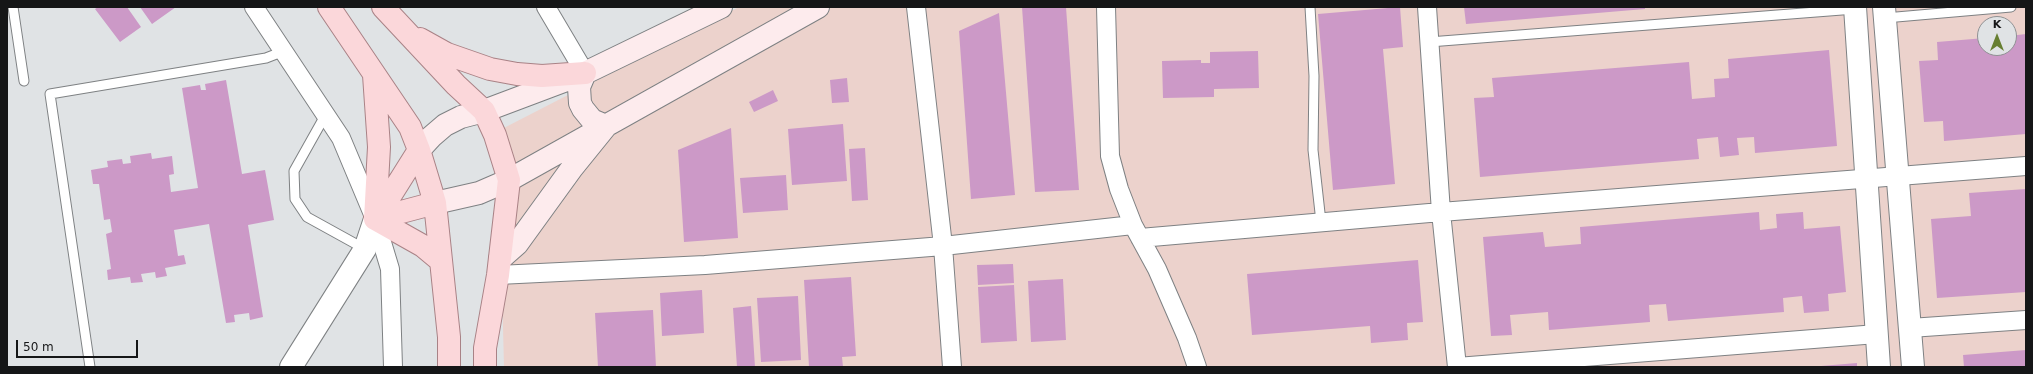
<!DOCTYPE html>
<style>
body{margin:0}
#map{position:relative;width:2033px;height:374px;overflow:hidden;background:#e0e3e5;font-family:"DejaVu Sans",sans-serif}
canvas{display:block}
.frame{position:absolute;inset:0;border:8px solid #151617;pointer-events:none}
.north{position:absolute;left:1977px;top:16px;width:40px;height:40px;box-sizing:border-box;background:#e0e3e5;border:1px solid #8f9193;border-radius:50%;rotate:0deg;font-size:11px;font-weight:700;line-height:16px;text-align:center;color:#151617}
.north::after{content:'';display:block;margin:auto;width:14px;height:18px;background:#677f31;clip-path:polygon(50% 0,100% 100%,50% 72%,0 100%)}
.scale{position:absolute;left:16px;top:340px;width:122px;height:18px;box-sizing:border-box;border:2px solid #151617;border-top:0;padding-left:5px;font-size:12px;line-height:14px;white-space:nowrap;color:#151617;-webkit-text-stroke:3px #e0e3e5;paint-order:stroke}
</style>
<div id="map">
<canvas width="2033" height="374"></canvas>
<div class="frame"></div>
<div class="north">K</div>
<div class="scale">50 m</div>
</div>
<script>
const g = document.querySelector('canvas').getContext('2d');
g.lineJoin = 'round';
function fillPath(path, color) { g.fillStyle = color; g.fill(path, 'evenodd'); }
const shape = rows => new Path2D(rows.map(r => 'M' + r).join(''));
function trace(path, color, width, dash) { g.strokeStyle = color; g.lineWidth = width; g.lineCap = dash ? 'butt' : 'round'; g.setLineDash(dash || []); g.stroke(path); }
const industrial = shape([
 [739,7,2026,7,2026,367,504,367,498,131],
 [1985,24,2009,24,2009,48,1985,48]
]);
const building = shape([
 [98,7,127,7,141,27,120,42,95,9],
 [140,7,176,7,152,24],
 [1022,7,1066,7,1079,190,1035,192],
 [1400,7,1403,47,1383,49,1395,184,1333,190,1318,14],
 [1464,7,1645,7,1645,9,1466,24],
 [999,13,1015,195,971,199,959,31],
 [2026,34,2026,134,1944,141,1943,121,1924,122,1919,61,1938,60,1937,42,1985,38,1985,48,2009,48,2009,36],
 [1829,50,1837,146,1755,153,1754,137,1737,138,1739,155,1720,157,1718,137,1697,139,1699,159,1480,177,1474,98,1494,97,1492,78,1689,62,1692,99,1715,97,1714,79,1729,78,1728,59],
 [1258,51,1259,88,1214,89,1214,97,1163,98,1162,61,1201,60,1201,63,1210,63,1210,52],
 [847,78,849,102,832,103,830,80],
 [226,80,242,174,265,170,274,220,248,225,263,317,250,320,249,313,234,315,235,322,226,323,209,224,174,230,178,256,184,255,186,264,165,268,167,276,156,278,155,272,141,274,143,282,131,283,130,277,108,280,107,270,111,269,106,234,112,232,110,219,104,220,99,184,93,184,91,170,108,167,107,161,122,159,123,164,131,163,130,156,151,153,152,159,172,156,174,174,169,175,171,192,198,188,182,88,200,85,201,90,206,90,205,84],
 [773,90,778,101,754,112,749,102],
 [843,124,847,181,792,185,788,129],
 [731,128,738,238,684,242,678,150],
 [865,148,868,200,852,201,849,149],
 [786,175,788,210,743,213,740,178],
 [2026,189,2026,292,1937,298,1931,219,1971,216,1969,193],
 [1759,212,1760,230,1777,228,1776,214,1803,212,1804,229,1840,226,1846,292,1828,294,1829,311,1804,313,1802,296,1783,298,1784,312,1668,321,1666,304,1649,305,1650,322,1549,330,1548,312,1510,315,1512,335,1491,336,1483,237,1543,232,1545,247,1581,244,1580,227],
 [1418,260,1423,322,1407,323,1408,340,1371,343,1370,326,1252,335,1247,274],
 [1013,264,1014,283,978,285,977,265],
 [851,277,856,356,842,357,843,367,809,367,804,280],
 [1063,279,1066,340,1031,342,1028,281],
 [1014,285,1017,341,981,343,978,287],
 [702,290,704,333,662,336,660,293],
 [798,296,801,360,761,362,757,298],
 [751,306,755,367,737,367,733,308],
 [653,310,656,367,598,367,595,313],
 [2026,350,2026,367,1964,367,1963,355],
 [1857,363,1857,367,1821,367,1821,366]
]);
const service = shape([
 [13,7,24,81],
 [1310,7,1314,76,1313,150,1321,222],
 [1885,18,2011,7],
 [1429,42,1855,9],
 [326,114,294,171,295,199,307,217,365,249],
 [90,367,50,94,266,58,284,51]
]);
const minor = shape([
 [254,7,341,138,375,219,390,269,393,367],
 [546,7,585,73],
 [916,7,943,246,952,367],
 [1106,7,1110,156,1119,189,1133,225,1157,269,1187,338,1197,367],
 [1427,7,1441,212,1457,367],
 [1140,238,1441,212,2026,166],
 [498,275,705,265,943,246,1133,225],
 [1910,328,2026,320],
 [1457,367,1877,334]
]);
const tertiary = shape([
 [1855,7,1879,367],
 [1884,7,1913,367],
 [291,367,365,249,375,219]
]);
const secondary = shape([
 [419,150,431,137,445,125,461,117,484,111,585,73,721,7],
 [435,203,479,193,509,180,818,7],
 [500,259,517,244,572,168,606,126,592,120,583,109,580,103,579,87,585,73]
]);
const primary = shape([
 [329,7,410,127,419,150,435,203,449,337,449,367],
 [383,7,456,85,484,111,495,135,509,180,498,275,485,348,485,367],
 [420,39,447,54,490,69,517,74,542,76,585,73],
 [374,75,379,147,375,219],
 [377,217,419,150],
 [375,219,423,246,441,261],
 [375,219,435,203]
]);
fillPath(industrial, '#ecd2cc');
fillPath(building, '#cc99c7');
trace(service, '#7e8183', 11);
trace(minor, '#7e8183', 20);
trace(tertiary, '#7e8183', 24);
trace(secondary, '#7e8183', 24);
trace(primary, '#a98286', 24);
trace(service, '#fff', 9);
trace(minor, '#fff', 18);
trace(tertiary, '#fff', 22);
trace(secondary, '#fdebed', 22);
trace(primary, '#fbd7da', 22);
</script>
